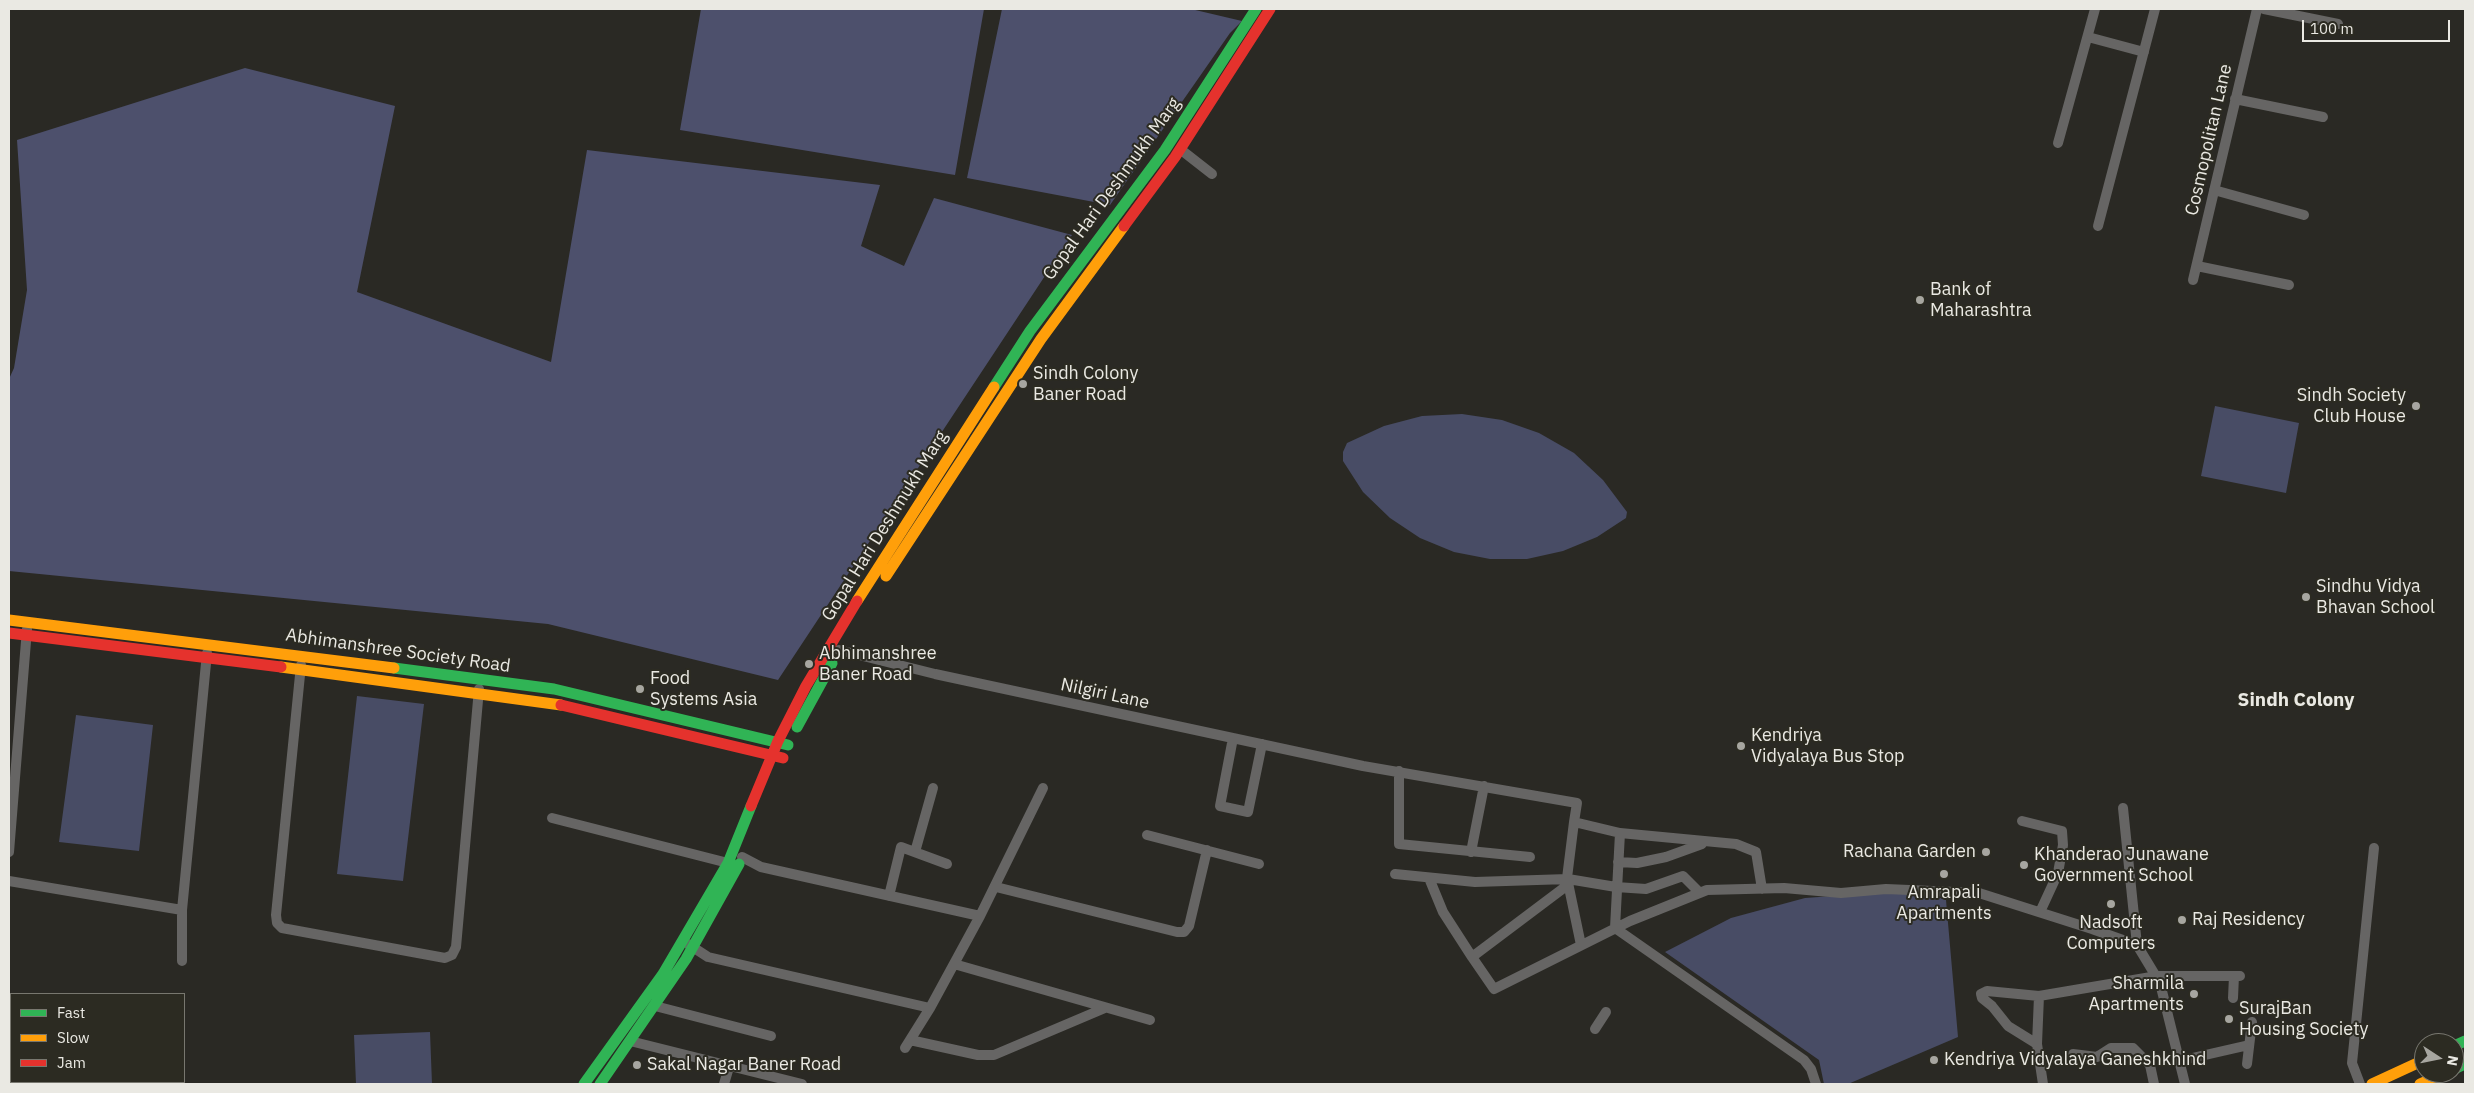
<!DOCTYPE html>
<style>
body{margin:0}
#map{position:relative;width:2474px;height:1093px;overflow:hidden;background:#2a2924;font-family:"IBM Plex Sans",sans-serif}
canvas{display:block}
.frame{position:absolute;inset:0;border:10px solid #eae9e3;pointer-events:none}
.legend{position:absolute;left:10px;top:993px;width:175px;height:90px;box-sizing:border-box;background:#2c2b22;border:1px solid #78776f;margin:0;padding:6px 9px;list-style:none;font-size:15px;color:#eae9e3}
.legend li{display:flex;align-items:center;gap:10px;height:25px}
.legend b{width:25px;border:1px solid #78776f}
.north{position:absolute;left:2414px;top:1033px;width:50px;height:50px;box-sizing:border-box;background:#2c2b22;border:1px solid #78776f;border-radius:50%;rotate:101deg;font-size:14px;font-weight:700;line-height:20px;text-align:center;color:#eae9e3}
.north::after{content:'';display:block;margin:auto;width:18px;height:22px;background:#a7a6a0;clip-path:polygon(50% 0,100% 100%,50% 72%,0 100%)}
.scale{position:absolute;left:2302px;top:20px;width:148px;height:22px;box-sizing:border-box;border:2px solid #eae9e3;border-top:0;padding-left:6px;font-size:15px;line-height:18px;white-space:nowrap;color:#eae9e3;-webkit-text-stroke:4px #2c2b22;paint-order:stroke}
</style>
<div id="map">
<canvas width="2474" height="1093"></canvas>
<div class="frame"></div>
<ul class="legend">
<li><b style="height:6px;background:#30b455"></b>Fast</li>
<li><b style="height:6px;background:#ff9f0a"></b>Slow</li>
<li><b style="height:6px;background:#e5322d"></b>Jam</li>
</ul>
<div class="north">N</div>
<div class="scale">100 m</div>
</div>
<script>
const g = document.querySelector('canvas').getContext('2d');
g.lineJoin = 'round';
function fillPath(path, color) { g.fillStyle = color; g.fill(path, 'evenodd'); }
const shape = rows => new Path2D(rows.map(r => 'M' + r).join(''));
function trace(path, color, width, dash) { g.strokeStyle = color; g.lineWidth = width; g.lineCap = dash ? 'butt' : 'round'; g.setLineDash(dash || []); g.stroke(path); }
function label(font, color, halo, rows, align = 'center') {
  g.font = font + ' "IBM Plex Sans",sans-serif'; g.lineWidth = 4; g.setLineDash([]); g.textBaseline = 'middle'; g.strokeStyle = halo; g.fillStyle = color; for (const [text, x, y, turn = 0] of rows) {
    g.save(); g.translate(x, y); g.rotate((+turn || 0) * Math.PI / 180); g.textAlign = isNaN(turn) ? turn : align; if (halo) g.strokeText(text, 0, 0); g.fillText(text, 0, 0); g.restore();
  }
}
const green = shape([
 [2215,406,2299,423,2286,493,2201,476],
 [1462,414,1502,420,1539,433,1574,453,1603,480,1627,512,1626,518,1597,537,1563,551,1527,559,1490,559,1454,552,1420,538,1390,518,1363,492,1343,461,1343,452,1347,443,1384,426,1422,416],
 [357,696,424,704,403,881,337,874],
 [76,715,153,725,139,851,59,842],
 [1917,890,1946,900,1958,1037,1848,1084,1824,1084,1819,1060,1665,952,1731,918,1805,898],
 [430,1032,432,1084,356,1084,354,1035],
 [9,1053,11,1053,11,1082,85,1082,85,1084,9,1084]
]);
const forest = shape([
 [701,9,984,9,955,175,680,130],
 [1002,9,1191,9,1242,21,1230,33,1110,205,967,178],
 [245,68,395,106,357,292,551,362,587,150,880,185,861,246,904,266,934,198,1072,235,778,680,548,624,9,571,9,379,14,368,27,290,17,140]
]);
const street = shape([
 [2264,9,2338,24],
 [2088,37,2144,52],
 [2235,99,2323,117],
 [2058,143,2095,9],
 [1180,149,1212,174],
 [2214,190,2304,215],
 [2098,226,2155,9],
 [2197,266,2289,285],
 [2193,280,2257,9],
 [839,650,935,674,1363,766,1577,803,1574,822],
 [301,665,276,915,277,923,282,928,445,958,452,955,456,947,479,689],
 [1233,738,1220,806,1248,812,1262,744],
 [1399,771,1399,844,1530,857],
 [2123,808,2137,945],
 [552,818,728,863],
 [2022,821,2062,831,2063,845,2058,873,2040,912],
 [1620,833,1736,844,1756,852,1762,889],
 [1147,835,1259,864],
 [9,852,27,629],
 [915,852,933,788],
 [1471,852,1484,786],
 [742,857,761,867,980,916],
 [1618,862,1637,863,1666,857,1702,844],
 [1395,874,1475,882,1568,879,1616,887,1646,889,1683,876,1700,893],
 [1429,878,1443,912,1472,957],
 [9,881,182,910,207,653],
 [1569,884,1472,957,1494,989,1630,921,1707,890,1784,888,1841,893,1886,889,1979,893,2092,929,2137,945,2160,983,2185,1084],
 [996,887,1177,932,1184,932,1189,926,1207,850],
 [889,896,901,847,947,864],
 [688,944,708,957,930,1008],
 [1581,945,1567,878,1574,822,1620,833,1615,928,1804,1060,1811,1069,1816,1084],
 [182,961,182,910],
 [954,964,1150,1020],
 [2233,998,2234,976],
 [655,1006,771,1036],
 [1595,1029,1606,1012],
 [910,1040,978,1055,994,1055,1105,1008],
 [630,1041,802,1084],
 [2037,1044,2008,1026,1992,1006,1982,998,1981,994,1987,991,2039,996],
 [905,1048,930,1008,980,916,1043,788],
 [2073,1054,2097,1057,2111,1048,2133,1048,2150,1065,2154,1084],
 [2179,1061,2249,1045],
 [2247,1064,2252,1022],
 [724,1084,729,1067],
 [2043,1084,2037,1044,2039,996,2157,976,2240,976],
 [2360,1084,2352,1063,2374,848]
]);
const fast = shape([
 [994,387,1030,331,1165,150,1256,9],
 [394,668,554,689,788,745],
 [797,727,832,663],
 [2454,1046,2465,1041],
 [2454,1069,2465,1064],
 [584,1084,663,974,728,863,751,806],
 [600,1084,686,959,739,864]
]);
const slow = shape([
 [886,576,1041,339,1124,226],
 [857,601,994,387],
 [9,620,394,668],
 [281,667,561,705],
 [2372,1084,2424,1060],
 [2420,1084,2445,1073]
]);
const jam = shape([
 [1124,226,1175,157,1270,9],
 [9,633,281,667],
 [561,705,783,758],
 [751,806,778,741,806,686,857,601]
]);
const markers = [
 [1920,300,5,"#a7a6a0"],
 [1023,384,5,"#a7a6a0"],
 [2416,406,5,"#a7a6a0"],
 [2306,597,5,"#a7a6a0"],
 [809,664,5,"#a7a6a0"],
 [640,689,5,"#a7a6a0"],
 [1741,746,5,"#a7a6a0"],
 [1986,852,5,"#a7a6a0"],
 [2024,865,5,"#a7a6a0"],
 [1944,874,5,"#a7a6a0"],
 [2111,904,5,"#a7a6a0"],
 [2182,920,5,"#a7a6a0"],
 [2194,994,5,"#a7a6a0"],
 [2229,1019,5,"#a7a6a0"],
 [1934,1060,5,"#a7a6a0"],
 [637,1065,5,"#a7a6a0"]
];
const streetNames = [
 ["Cosmopolitan Lane",2209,140,-77],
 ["Gopal Hari Deshmukh Marg",1112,189,-54],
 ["Gopal Hari Deshmukh Marg",885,526,-58],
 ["Abhimanshree Society Road",398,651,8],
 ["Nilgiri Lane",1105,694,12]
];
const poiNames = [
 ["Bank of",1930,290],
 ["Maharashtra",1930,311],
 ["Sindh Colony",1033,374],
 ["Baner Road",1033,395],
 ["Sindh Society",2406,396,"right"],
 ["Club House",2406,417,"right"],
 ["Sindhu Vidya",2316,587],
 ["Bhavan School",2316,608],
 ["Abhimanshree",819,654],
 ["Baner Road",819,675],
 ["Food",650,679],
 ["Systems Asia",650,700],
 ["Kendriya",1751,736],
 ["Vidyalaya Bus Stop",1751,757],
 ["Rachana Garden",1976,852,"right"],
 ["Khanderao Junawane",2034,855],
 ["Government School",2034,876],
 ["Amrapali",1944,893,"center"],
 ["Apartments",1944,914,"center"],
 ["Raj Residency",2192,920],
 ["Nadsoft",2111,923,"center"],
 ["Computers",2111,944,"center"],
 ["Sharmila",2184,984,"right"],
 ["Apartments",2184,1005,"right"],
 ["SurajBan",2239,1009],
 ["Housing Society",2239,1030],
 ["Kendriya Vidyalaya Ganeshkhind",1944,1060],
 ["Sakal Nagar Baner Road",647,1065]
];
const neighbourhoodNames = [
 ["Sindh Colony",2296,701]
];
fillPath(green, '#484c65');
fillPath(forest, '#4d506c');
trace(street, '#666564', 10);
trace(fast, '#30b455', 11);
trace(slow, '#ff9f0a', 11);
trace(jam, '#e5322d', 11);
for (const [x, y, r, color] of markers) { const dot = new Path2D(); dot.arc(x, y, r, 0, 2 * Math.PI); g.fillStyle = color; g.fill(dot); trace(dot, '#2c2b22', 2); }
label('18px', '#eae9e3', '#2c2b22', streetNames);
label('18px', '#eae9e3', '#2c2b22', poiNames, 'left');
label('bold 19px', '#eae9e3', '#2c2b22', neighbourhoodNames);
</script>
